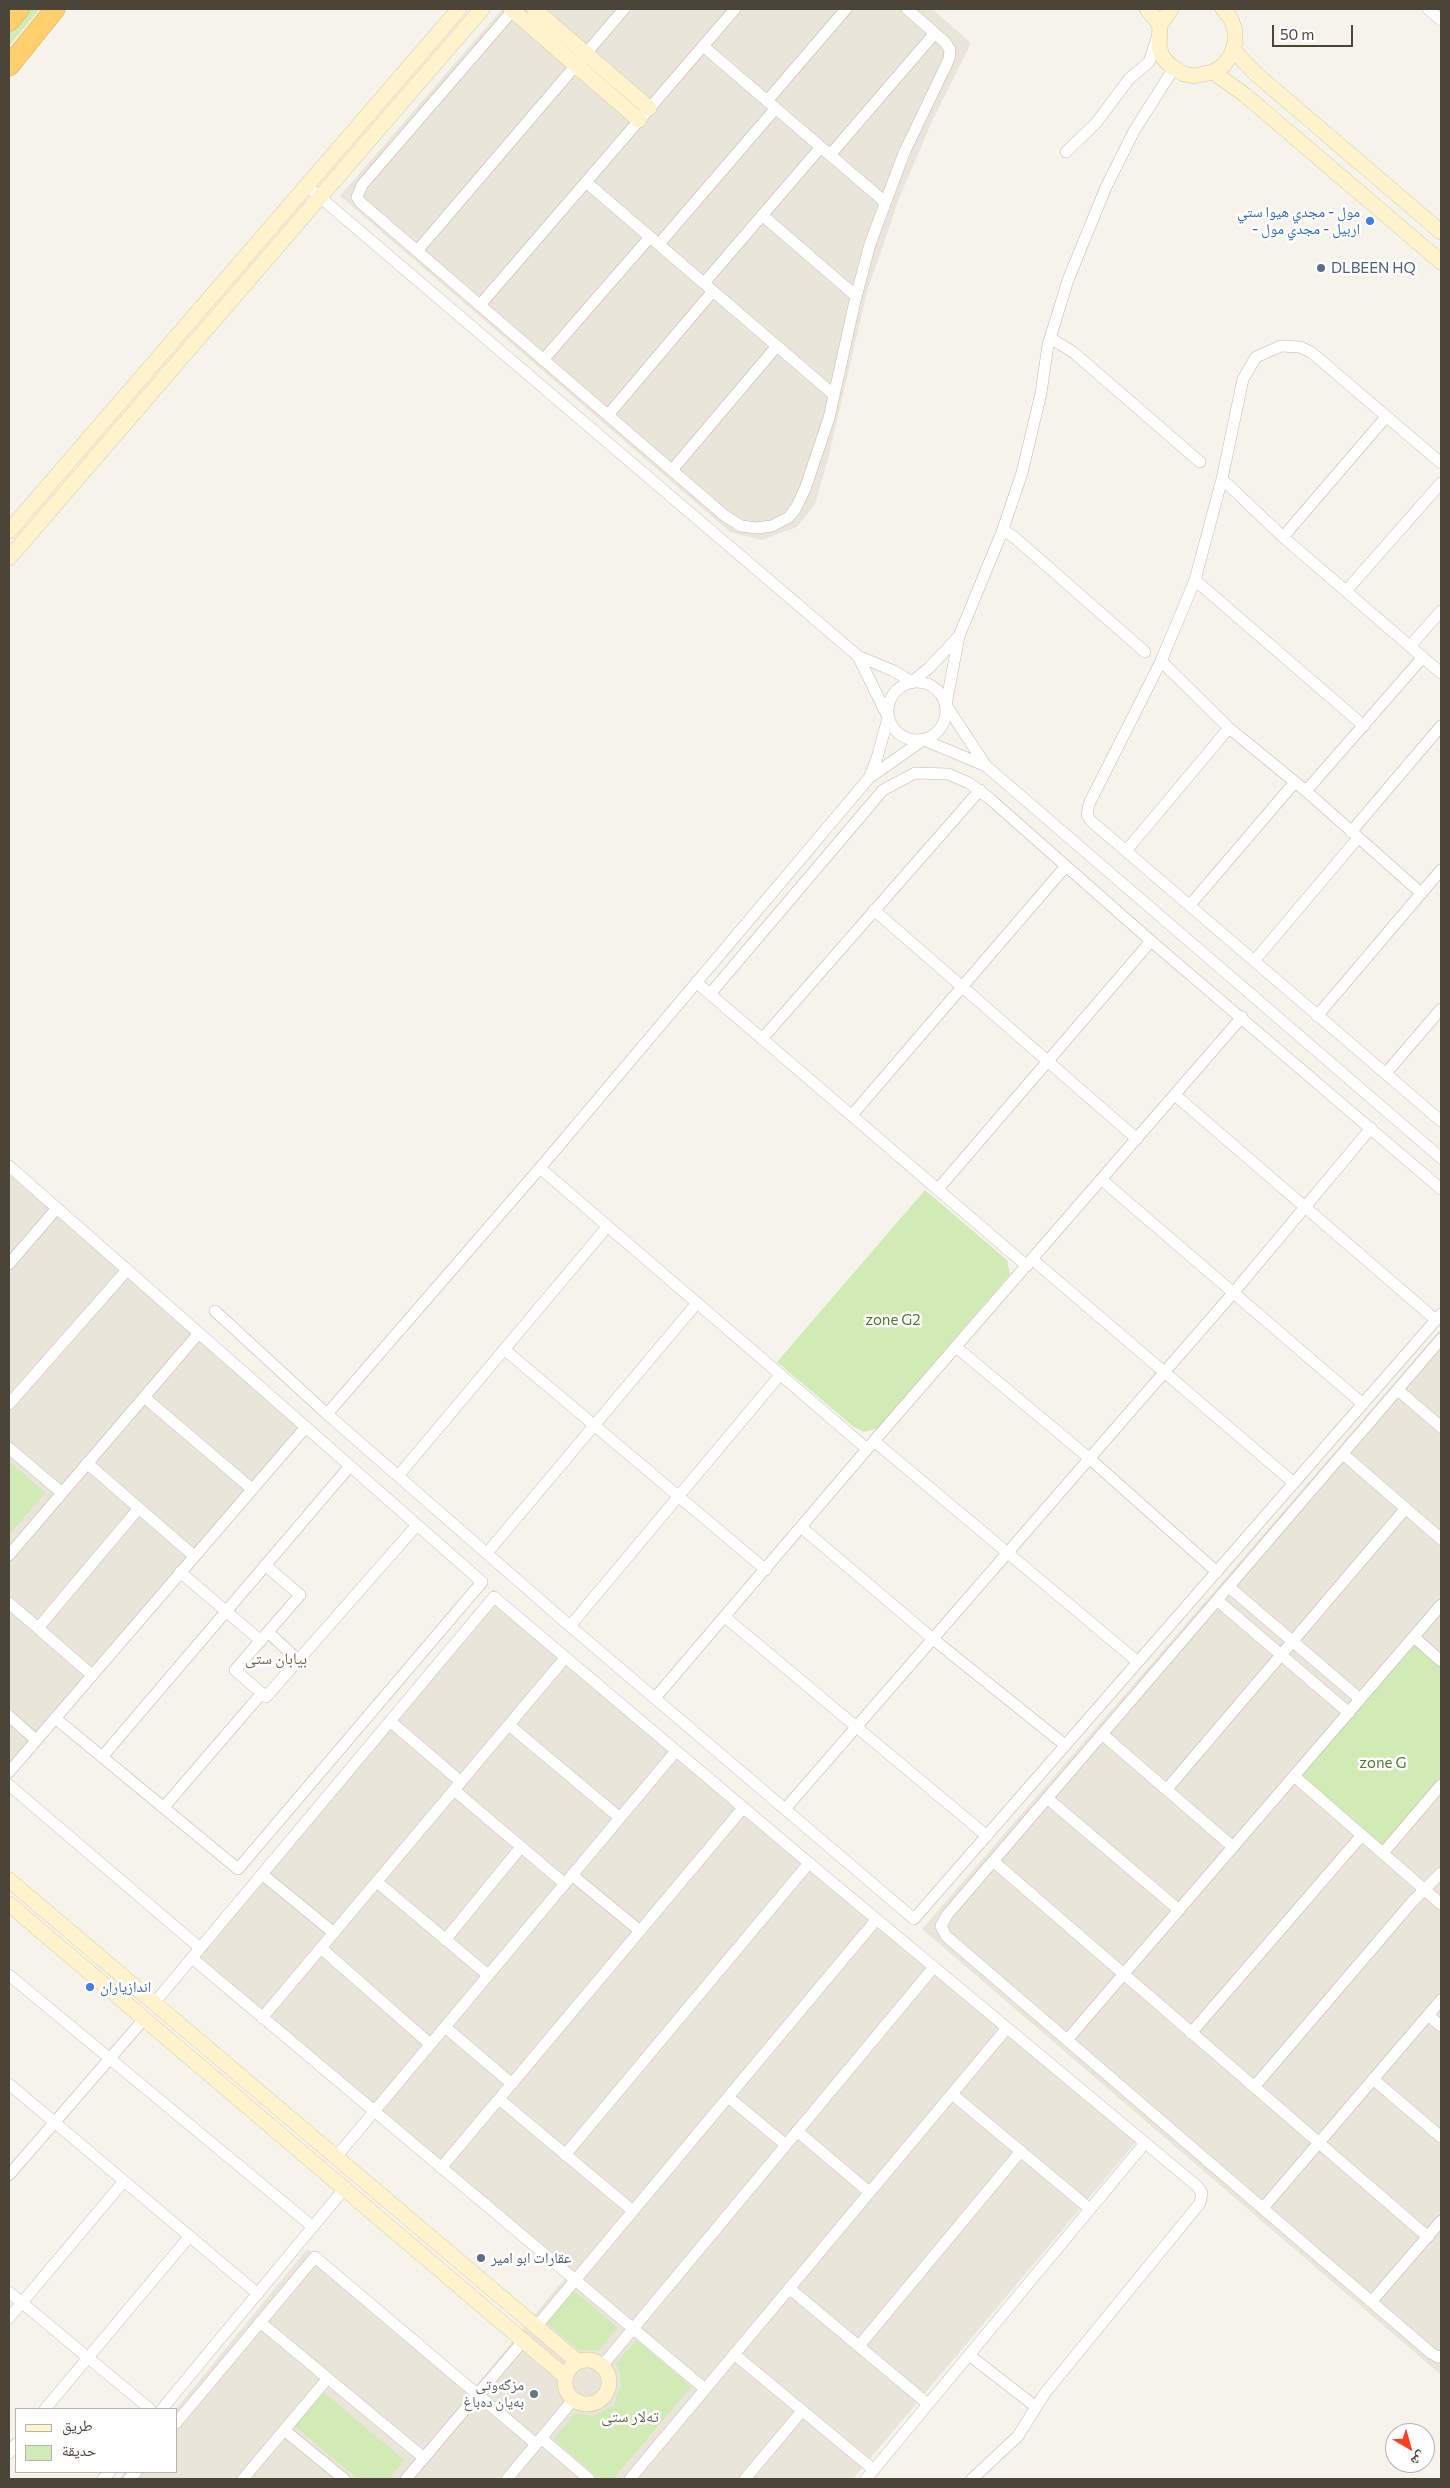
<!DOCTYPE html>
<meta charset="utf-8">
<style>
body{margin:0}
#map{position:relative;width:1450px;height:2488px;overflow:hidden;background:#f6f3ec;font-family:Commissioner,"Noto Naskh Arabic",sans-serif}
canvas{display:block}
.frame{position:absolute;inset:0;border:10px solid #4b4439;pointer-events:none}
.legend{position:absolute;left:15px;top:2408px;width:162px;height:65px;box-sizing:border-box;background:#fff;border:1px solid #b7b4b0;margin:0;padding:6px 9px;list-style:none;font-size:15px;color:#4b4439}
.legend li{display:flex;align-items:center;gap:10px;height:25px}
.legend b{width:25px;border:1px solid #b7b4b0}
.north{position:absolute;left:1385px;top:2423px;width:50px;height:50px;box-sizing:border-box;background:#fff;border:1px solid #b7b4b0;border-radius:50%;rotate:142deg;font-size:14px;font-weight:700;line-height:20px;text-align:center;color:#4b4439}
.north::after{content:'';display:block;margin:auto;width:18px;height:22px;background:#fc3f1d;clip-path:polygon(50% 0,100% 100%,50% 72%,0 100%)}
.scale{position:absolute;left:1272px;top:25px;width:81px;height:22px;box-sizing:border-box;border:2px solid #4b4439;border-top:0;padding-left:6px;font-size:15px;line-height:18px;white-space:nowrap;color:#4b4439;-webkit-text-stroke:4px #fff;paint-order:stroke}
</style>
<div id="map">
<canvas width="1450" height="2488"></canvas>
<div class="frame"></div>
<ul class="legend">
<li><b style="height:6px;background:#fff3cd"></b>طريق</li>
<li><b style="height:14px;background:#d2eab5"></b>حديقة</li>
</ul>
<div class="north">ش</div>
<div class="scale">50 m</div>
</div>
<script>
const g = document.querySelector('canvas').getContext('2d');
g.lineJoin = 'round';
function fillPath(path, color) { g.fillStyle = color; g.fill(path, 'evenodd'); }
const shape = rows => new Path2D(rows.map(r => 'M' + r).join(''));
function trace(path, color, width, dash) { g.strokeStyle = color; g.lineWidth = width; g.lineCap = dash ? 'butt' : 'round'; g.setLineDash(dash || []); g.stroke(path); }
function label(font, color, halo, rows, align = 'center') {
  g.font = font + ' Commissioner,"Noto Naskh Arabic",sans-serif'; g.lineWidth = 5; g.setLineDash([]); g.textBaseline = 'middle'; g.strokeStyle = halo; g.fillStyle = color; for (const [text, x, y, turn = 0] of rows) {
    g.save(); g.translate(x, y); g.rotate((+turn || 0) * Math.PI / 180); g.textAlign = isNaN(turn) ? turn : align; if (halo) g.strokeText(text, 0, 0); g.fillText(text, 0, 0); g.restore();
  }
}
const residential = shape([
 [502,9,932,9,971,43,932,121,898,201,867,292,829,455,815,504,797,527,762,540,730,532,340,196],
 [9,1171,306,1427,9,1772],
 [1441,1329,1441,2375,922,1929],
 [493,1589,1142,2135,853,2479,119,2479,125,2472,176,2472,176,2409,307,2249,474,2388,565,2278,192,1966]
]);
const green = shape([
 [27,9,40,9,9,46,9,30],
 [925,1190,1007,1260,1010,1274,878,1428,864,1432,854,1427,777,1362],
 [9,1461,45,1493,9,1535],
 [1416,1644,1441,1667,1441,1778,1381,1846,1301,1776],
 [573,2290,618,2328,598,2351,579,2350,546,2322],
 [636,2340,691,2387,613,2479,599,2479,554,2439,575,2413,594,2416,614,2405,621,2385,620,2373,616,2364],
 [321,2390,404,2460,389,2479,358,2479,293,2425]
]);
const street = shape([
 [514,9,362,185,357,197,360,202,725,516,741,526,756,528,772,526,789,517,796,508,805,489,829,418,855,301,870,244,904,153,949,59,950,50,945,42,907,9],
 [1428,9,1441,20],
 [703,46,885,202],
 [767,101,846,9],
 [1066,152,1096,123,1129,79,1149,62,1157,38],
 [830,155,935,33],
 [586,182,834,395],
 [307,186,858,656,894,671,912,682,929,668,959,636],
 [762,215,856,296],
 [659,244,776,108],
 [417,251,624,9],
 [704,283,821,147],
 [480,305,735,9],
 [1050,338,1073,352,1200,462],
 [543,360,650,237],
 [608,415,713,291],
 [1441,463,1311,352,1300,347,1281,346,1256,357,1243,379,1222,479,1195,580,1161,661,1089,804,1087,815,1091,821,1441,1121],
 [672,470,777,346],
 [1222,479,1283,537,1441,673],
 [1003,530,1014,537,1145,652],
 [1283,537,1386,417],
 [1195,580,1364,726],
 [1346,591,1441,483],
 [1410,646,1441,611],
 [858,656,887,715],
 [1161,661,1229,728,1306,791,1421,893],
 '888 711a29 29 0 1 1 58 0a29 29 0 1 1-58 0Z',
 [946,705,959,636,1002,532,1022,473,1041,393,1048,345,1068,280,1106,187,1134,131,1174,68],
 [946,705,986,766,1441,1158],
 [924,740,986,766],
 [869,778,877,758,888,718],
 [1306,791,1423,657],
 [1351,832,1441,726],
 [1126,851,1229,728],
 [1190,905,1295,782],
 [874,910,1137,1139],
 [1255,960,1358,838],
 [696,982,1027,1266],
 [710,994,883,790,915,773,948,774,969,783,989,798,1151,941,1441,1189],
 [1317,1016,1441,870],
 [762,1039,980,790],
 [1386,1073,1441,1009],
 [1175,1095,1436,1320],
 [852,1115,1066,866],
 [9,1166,482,1582,238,1869,55,1718],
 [540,1168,867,1449],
 [1102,1180,1363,1404],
 [938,1189,1151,941],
 [1032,1259,1294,1483],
 [9,1264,57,1208],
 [215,1311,327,1414,570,1626,914,1919,1441,1314],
 [1441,1339,947,1915,941,1926,946,1936,1431,2353,1438,2357,1441,2356],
 [956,1347,1089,1458,1217,1572],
 [505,1350,766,1570],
 [1398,1390,1441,1427],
 [144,1397,252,1489],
 [9,1404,127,1270],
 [327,1414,540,1168,869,778,923,740],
 [874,1441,1138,1662],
 [9,1448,62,1493],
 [1343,1454,1441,1539],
 [87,1463,194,1556],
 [398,1476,607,1227],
 [801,1527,933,1639,1065,1745],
 [487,1553,697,1303],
 [9,1555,199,1333],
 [265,1565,300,1595,235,1670,266,1697,417,1525],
 [180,1572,261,1641],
 [1229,1587,1360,1699],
 [1217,1600,1349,1713],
 [9,1603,92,1675],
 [726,1618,987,1836],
 [570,1626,780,1375],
 [38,1628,139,1508],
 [268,1632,298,1660],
 [1414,1637,1441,1661],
 [655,1698,874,1441,1242,1017],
 [9,1716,36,1740],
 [390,1721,461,1782],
 [509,1725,620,1818],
 [1102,1734,1233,1847],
 [102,1757,350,1466],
 [9,1772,306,1427],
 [1294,1776,1441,1904],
 [9,1785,200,1948],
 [1167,1789,1406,1508],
 [454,1790,565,1884],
 [1047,1798,1179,1910],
 [164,1807,262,1693],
 [785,1809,1234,1292,1371,1128],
 [1383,1853,1441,1785],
 [993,1861,1428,2237],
 [262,1874,334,1933],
 [572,1875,640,1931],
 [377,1882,488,1975],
 [445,1940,521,1847],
 [321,1948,430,2044],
 [192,1958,705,2389],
 [9,1975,313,2227],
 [155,2002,494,1597,809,1863,1197,2186,1202,2193,1200,2203,1045,2393,1018,2436,972,2479],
 [1428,2015,1441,2026],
 [262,2018,565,1658],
 [445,2027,512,2084],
 [1191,2033,1362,1835],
 [1067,2040,1441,1605],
 [1373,2079,1441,2137],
 [9,2084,258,2294],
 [1254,2087,1412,1902,1441,1873],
 [952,2094,1090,2209],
 [728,2097,786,2145],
 [499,2099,633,2211],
 [797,2131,869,2192],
 [565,2155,809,1863],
 [336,2157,676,1751],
 [441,2168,743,1808],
 [9,2175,144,2019],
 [1263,2208,1441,2000],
 [789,2288,928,2404],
 [9,2292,150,2409],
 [1372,2301,1441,2221],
 [9,2318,124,2181],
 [260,2322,424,2458],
 [536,2327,876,1920],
 [859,2346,1021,2151],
 [734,2354,874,2470],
 [969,2355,1036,2407],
 [602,2366,934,1967],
 [45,2409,189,2237],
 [162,2409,344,2189],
 [176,2423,315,2257,536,2444],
 [284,2430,344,2479],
 [541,2438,589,2479],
 [9,2453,16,2444],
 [103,2479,110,2472],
 [129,2479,136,2472],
 [243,2479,328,2378],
 [406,2479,523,2341],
 [507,2479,573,2400],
 [630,2479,1007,2028],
 [745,2479,802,2411],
 [866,2479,1145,2143]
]);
const secondary = shape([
 [511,9,639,120],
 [534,9,649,108],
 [1147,9,1160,25],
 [1171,9,1160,25,1159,47,1163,58,1171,66,1184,74,1194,76,1213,72,1224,65,1231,55,1235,43,1235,31,1231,19,1223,9],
 [1233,50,1256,74,1441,232],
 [1213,72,1245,95,1441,262],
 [9,531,459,9],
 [9,558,482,9],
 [9,1880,578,2362],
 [9,1904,566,2377],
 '565 2382a22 22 0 1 1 44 0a22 22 0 1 1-44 0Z'
]);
const highway = shape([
 [9,21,19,9],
 [9,66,55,9]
]);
const markers = [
 [1370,221,5,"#3f7fe0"],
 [1321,268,5,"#5c6f8a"],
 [90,1987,5,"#3f7fe0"],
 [481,2258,5,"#5c6f8a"],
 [534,2394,5,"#6b7280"]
];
const shopNames = [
 ["مول - مجدي هيوا ستي",1360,212],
 ["- اربيل - مجدي مول",1360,229],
 ["اندازياران",100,1987,"left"]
];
const serviceNames = [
 ["DLBEEN HQ",1331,268],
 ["عقارات ابو امير",491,2258]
];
const parkNames = [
 ["zone G2",893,1320],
 ["zone G",1383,1763]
];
const worshipNames = [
 ["مزگەوتی",524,2385],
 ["بەیان دەباغ",524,2402]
];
const neighbourhoodNames = [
 ["بیابان ستی",276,1659],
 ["ته‌لار ستی",630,2417]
];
fillPath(residential, '#eae5da');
fillPath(green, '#d2eab5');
trace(street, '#c2bbae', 12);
trace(secondary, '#d6c79b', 16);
trace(highway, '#e0a43c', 21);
trace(street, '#fff', 11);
trace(secondary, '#fff3cd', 15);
trace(highway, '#ffcf6e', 20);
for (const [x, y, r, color] of markers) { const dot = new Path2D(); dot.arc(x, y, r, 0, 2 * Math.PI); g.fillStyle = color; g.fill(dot); trace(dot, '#fff', 2); }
label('15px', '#366cbe', '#fff', shopNames, 'right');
label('15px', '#4e5e75', '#fff', serviceNames, 'left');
label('15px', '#4a7f2a', '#fff', parkNames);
label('15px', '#5b616d', '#fff', worshipNames, 'right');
label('16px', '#6e6250', '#fff', neighbourhoodNames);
</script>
